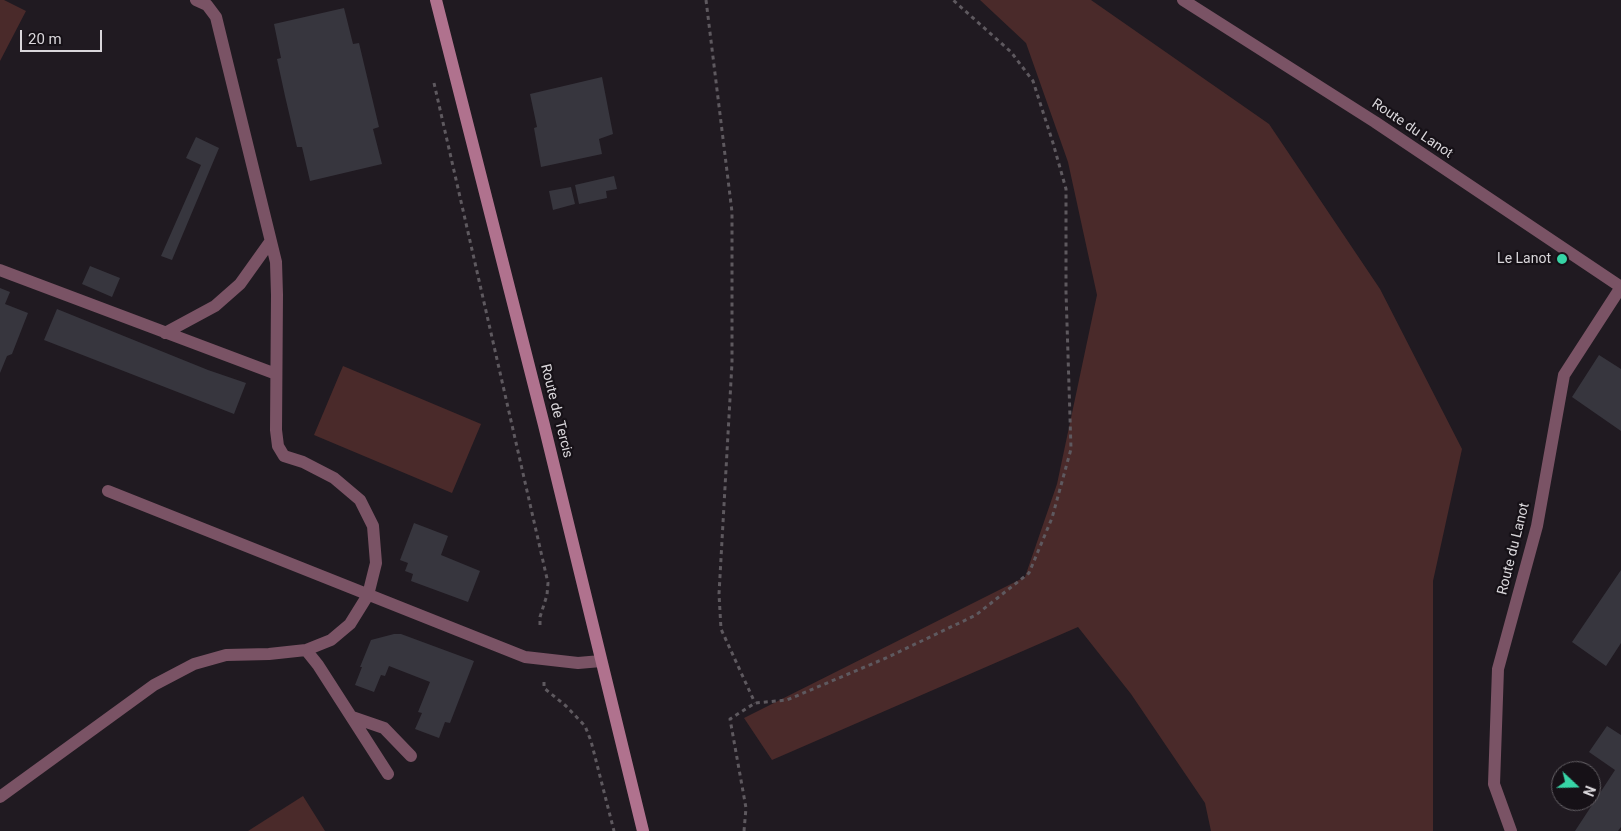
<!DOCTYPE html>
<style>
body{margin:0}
#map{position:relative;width:1621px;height:831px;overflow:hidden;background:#201a21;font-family:Roboto,sans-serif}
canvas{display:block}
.north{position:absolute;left:1551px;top:761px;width:50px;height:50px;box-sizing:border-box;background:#161117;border:1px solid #646065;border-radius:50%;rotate:111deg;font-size:14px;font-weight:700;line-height:20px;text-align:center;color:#dad7db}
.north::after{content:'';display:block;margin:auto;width:18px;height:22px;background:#37d4a6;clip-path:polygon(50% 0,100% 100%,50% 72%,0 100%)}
.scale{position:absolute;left:20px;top:30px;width:82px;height:22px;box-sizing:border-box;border:2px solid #dad7db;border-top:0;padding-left:6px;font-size:15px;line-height:18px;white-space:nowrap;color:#dad7db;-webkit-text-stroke:4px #161117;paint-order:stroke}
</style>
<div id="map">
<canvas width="1621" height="831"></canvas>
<div class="north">N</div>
<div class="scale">20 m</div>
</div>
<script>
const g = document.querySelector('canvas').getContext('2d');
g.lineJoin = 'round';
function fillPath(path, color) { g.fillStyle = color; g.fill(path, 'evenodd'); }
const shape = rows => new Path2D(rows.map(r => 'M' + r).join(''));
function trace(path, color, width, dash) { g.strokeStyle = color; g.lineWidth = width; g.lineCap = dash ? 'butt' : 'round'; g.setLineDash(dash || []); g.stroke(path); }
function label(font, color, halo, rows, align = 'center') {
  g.font = font + ' Roboto,sans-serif'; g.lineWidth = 4.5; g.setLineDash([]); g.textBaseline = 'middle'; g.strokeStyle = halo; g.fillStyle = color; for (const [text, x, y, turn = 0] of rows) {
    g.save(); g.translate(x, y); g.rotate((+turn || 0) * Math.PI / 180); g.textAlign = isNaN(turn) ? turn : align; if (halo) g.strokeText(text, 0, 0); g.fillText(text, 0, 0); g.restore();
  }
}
const green = shape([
 [0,0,4,0,26,11,0,61],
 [980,0,1091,0,1269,124,1380,289,1462,449,1433,581,1433,831,1211,831,1205,803,1131,694,1078,627,772,760,744,718,1025,577,1057,484,1097,295,1068,162,1026,43],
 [343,366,481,424,452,493,314,435],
 [303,796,325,831,248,831]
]);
const building = shape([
 [344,8,353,44,359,43,379,127,373,129,382,164,310,181,302,147,297,147,285,96,277,59,281,58,274,24],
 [602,77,613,134,599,139,602,154,541,167,534,128,537,127,530,94],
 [196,137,219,148,172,260,161,256,201,165,186,158],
 [614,176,617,189,606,191,607,198,579,204,575,185],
 [571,187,575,204,553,210,549,191],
 [90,266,120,278,112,297,82,284],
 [0,288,10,292,5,304,28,313,12,354,7,356,0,373],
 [57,309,208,370,246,383,234,414,44,340],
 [1599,355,1621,369,1621,431,1572,397],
 [414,523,448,536,441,555,480,571,468,602,411,581,413,574,405,571,408,563,400,560],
 [1621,570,1621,643,1606,666,1572,642],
 [394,634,401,634,474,661,450,723,445,722,439,738,415,729,422,713,418,712,430,682,389,666,385,676,381,675,374,692,355,685,362,667,360,667,371,640],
 [1607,726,1621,735,1621,827,1618,831,1575,831,1615,770,1589,752]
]);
const path = shape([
 [706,0,732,212,732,363,719,594,721,629,755,703],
 [434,83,548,583,547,595,540,617,540,626],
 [544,682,544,688,566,706,585,726,591,741,614,831],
 [744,831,746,808,730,719,755,703,787,700,886,658,976,615,1029,573,1052,518,1071,449,1066,292,1066,189,1053,143,1033,81,1011,52,953,0]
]);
const lane = shape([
 [0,270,276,374],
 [165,333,215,306,240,284,270,242],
 [108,491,525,657,578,663,601,661],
 [306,650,318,665,388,774],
 [352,717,384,728,411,756],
 [0,797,154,685,194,664,226,655,269,654,306,650,331,640,350,624,368,595,376,563,373,526,360,500,334,478,303,462,284,456,278,446,276,430,277,295,276,262,216,17,207,5,196,0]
]);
const street = shape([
 [1183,0,1375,122,1621,287,1564,375,1537,526,1498,669,1494,784,1511,831]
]);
const secondary = shape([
 [436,0,544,425,643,831]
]);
const markers = [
 [1562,259,6,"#37d4a6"]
];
const streetNames = [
 ["Route du Lanot",1412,129,34],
 ["Route de Tercis",556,411,76],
 ["Route du Lanot",1514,549,-76]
];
const poiNames = [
 ["Le Lanot",1551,259]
];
fillPath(green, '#4a2a2a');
fillPath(building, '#37363e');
trace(path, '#5e595f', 3, [4, 4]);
trace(lane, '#7a5365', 12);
trace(street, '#7a5365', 12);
trace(secondary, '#b0728e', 12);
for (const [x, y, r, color] of markers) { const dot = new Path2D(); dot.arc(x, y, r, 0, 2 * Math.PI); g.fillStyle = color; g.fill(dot); trace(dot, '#161117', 2); }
label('14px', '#dad7db', '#161117', streetNames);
label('14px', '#dad7db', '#161117', poiNames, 'right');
</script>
